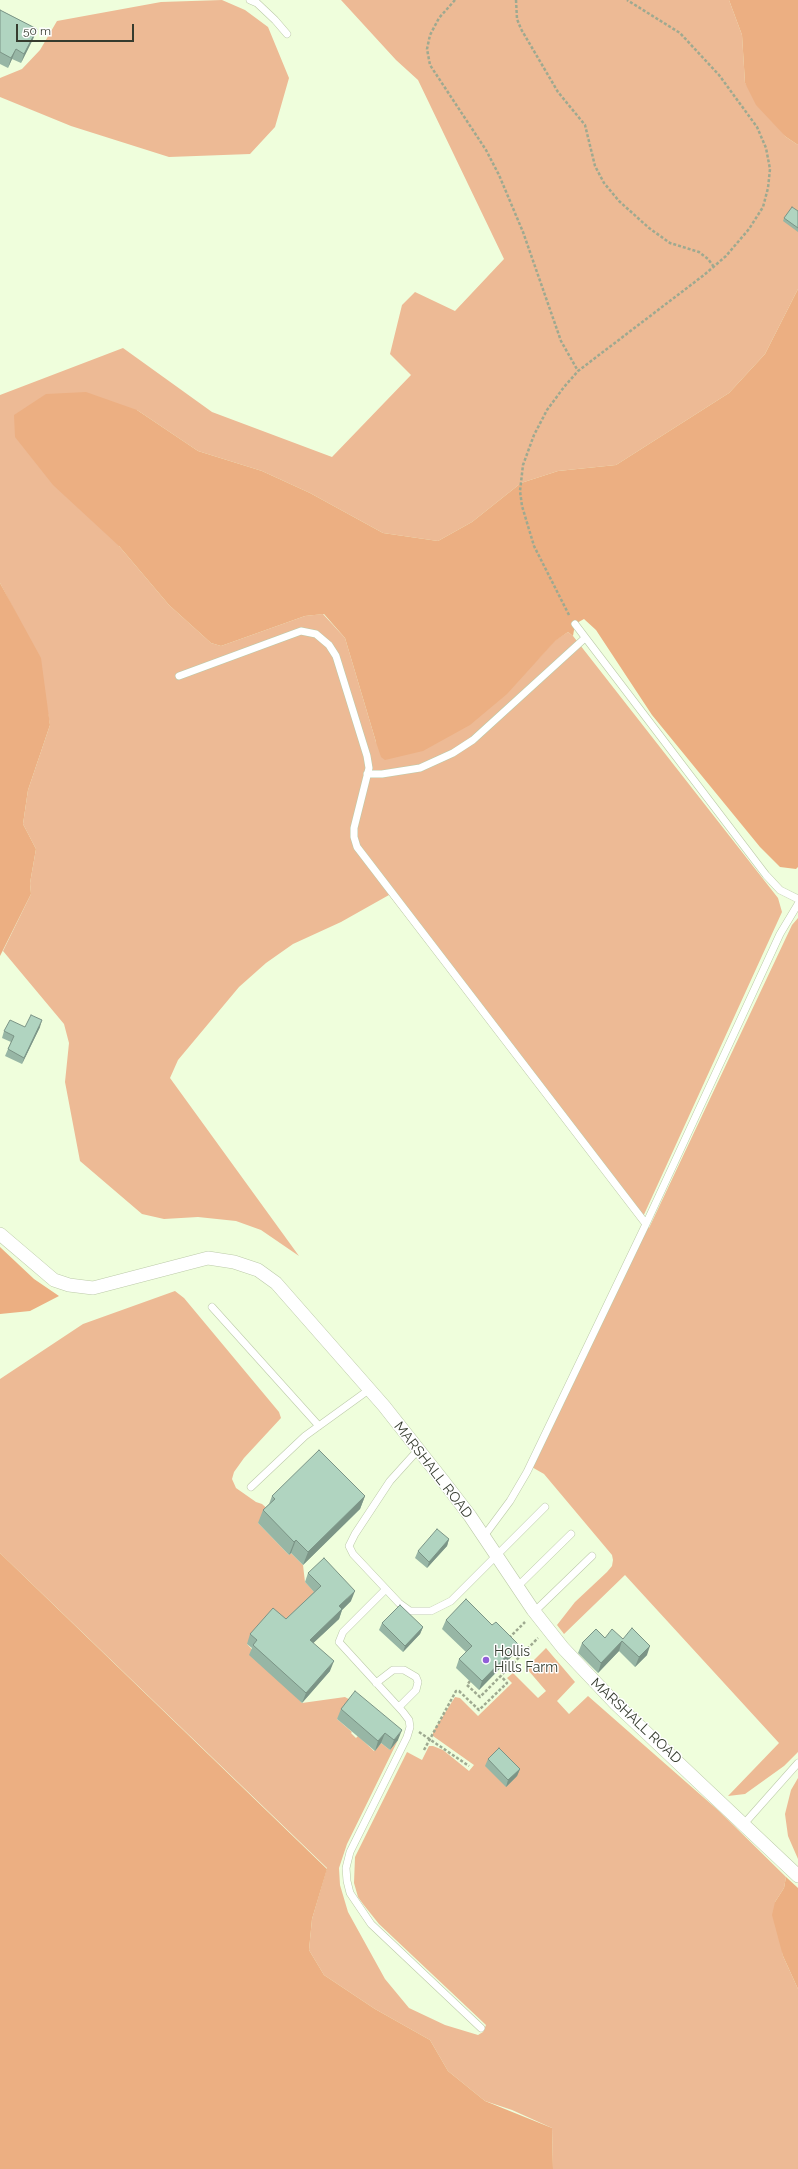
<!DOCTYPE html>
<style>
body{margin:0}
#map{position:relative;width:798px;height:2169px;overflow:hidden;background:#effedc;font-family:Raleway,sans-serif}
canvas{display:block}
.scale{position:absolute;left:16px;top:24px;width:118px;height:18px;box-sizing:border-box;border:2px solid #363c2f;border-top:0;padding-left:5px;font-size:12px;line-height:14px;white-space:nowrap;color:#363c2f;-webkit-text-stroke:3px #fff;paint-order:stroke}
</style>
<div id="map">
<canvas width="798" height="2169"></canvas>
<div class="scale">50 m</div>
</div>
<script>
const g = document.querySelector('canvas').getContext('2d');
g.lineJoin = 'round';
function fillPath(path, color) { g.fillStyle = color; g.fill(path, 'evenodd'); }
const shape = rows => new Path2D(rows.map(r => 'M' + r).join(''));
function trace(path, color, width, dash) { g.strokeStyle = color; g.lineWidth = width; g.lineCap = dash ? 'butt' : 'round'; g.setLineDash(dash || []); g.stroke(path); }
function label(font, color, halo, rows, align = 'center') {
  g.font = font + ' Raleway,sans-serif'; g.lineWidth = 3; g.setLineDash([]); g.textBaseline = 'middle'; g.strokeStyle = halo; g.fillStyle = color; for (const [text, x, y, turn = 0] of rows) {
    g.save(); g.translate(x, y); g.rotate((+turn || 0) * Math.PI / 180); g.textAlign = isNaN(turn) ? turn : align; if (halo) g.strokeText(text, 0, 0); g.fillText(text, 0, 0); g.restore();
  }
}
const green = shape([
 [222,0,245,10,268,27,289,78,275,127,250,154,169,157,71,126,0,97,0,78,22,69,40,50,57,21,161,2],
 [341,0,729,0,742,35,745,83,786,137,798,145,798,289,765,354,729,393,616,465,558,471,521,483,472,522,438,541,383,533,310,493,262,471,198,451,137,410,119,546,169,605,211,643,221,646,305,616,323,614,345,638,376,742,539,658,554,641,568,632,573,636,778,898,782,912,642,1219,389,895,341,922,293,944,266,963,239,987,178,1060,170,1078,299,1256,261,1230,236,1221,198,1217,164,1219,142,1214,80,1161,65,1082,69,1043,64,1024,3,951,31,894,30,883,36,849,23,824,28,790,50,725,45,697,14,610,0,583,0,395,123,348,212,412,332,457,411,375,390,354,402,305,415,292,455,311,504,259,418,80,396,60],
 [798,918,798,1752,784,1766,745,1794,728,1796,779,1743,625,1575,564,1634,557,1625,575,1602,607,1572,612,1566,613,1560,612,1555,544,1474,530,1466,646,1224,649,1228,792,925],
 [175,1291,184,1298,279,1412,281,1418,244,1458,234,1472,232,1479,236,1488,256,1502,262,1504,270,1511,258,1523,289,1555,291,1553,303,1565,305,1582,317,1595,289,1622,247,1644,302,1703,345,1697,352,1701,337,1719,352,1732,351,1733,356,1738,358,1736,374,1751,381,1743,390,1750,398,1740,347,1844,339,1868,340,1885,348,1912,385,1979,409,2008,445,2025,478,2035,483,2032,486,2025,379,1924,363,1904,358,1897,354,1883,355,1857,407,1752,422,1760,429,1746,433,1746,443,1750,469,1771,474,1765,433,1736,433,1732,455,1697,460,1698,478,1716,512,1683,507,1678,513,1673,538,1698,546,1691,528,1670,533,1661,546,1648,575,1682,557,1701,569,1714,588,1696,719,1811,786,1877,784,1888,775,1902,783,1956,798,1989,798,2169,553,2169,552,2128,512,2110,485,2101,448,2071,430,2040,375,2009,324,1975,309,1950,312,1919,327,1868,0,1553,0,1379,83,1324],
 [798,1778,798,1859,788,1836,785,1814,791,1790]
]);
const forest = shape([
 [729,0,798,0,798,145,786,137,756,105,745,83,742,35],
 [798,289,798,867,796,869,780,867,760,847,652,715,596,630,584,619,575,624,573,636,568,632,555,641,507,694,470,725,423,751,385,760,381,757,376,742,345,638,324,614,305,616,221,646,211,643,169,605,119,546,53,485,15,437,14,415,46,394,86,392,137,410,198,451,262,471,310,493,383,533,438,541,472,522,521,483,558,471,616,465,729,393,765,354],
 [0,583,41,658,50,725,28,790,23,824,36,849,30,883,31,894,0,956],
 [0,1247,34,1279,59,1296,30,1311,0,1314],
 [0,1553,327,1869,312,1919,309,1950,324,1975,375,2009,430,2040,448,2071,485,2101,552,2128,553,2169,0,2169],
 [786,1877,798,1888,798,1989,783,1956,772,1915,775,1902,784,1888]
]);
const path = shape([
 [455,0,439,18,430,35,427,49,430,65,486,150,499,175,523,232,561,341,578,371],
 [516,0,517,19,521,29,558,92,585,125,595,166,604,183,619,201,649,228,670,243,699,252,708,259,714,267],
 [569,615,534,546,522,506,520,491,523,465,534,435,547,410,564,387,578,371,704,275,726,256,749,229,763,207,768,188,770,169,766,148,757,127,719,75,680,33,627,0],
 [509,1638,525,1622],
 [470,1681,467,1685,480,1697,538,1638],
 [419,1732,469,1766],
 [424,1750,456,1691,459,1691,479,1710,507,1683,501,1676]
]);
const service = shape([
 [250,0,257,3,275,20,287,34],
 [575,624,766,875,780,890,798,899],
 [179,676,301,631,316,634,329,645,336,656,367,756,369,768,354,828,354,837,357,847,646,1224],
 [367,774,382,774,420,768,453,753,473,740,585,638],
 [212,1307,319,1426],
 [418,1450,390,1481,355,1534,349,1546,353,1554,399,1603,410,1611,431,1611,451,1601,545,1507],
 [251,1487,305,1436,370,1389],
 [484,1536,510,1501,527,1472,646,1224,780,934,798,904],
 [517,1587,571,1534],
 [386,1589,343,1632,339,1642,403,1712,409,1720,410,1727,407,1737,350,1852,346,1868,347,1881,350,1893,371,1924,481,2028],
 [534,1612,592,1556],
 [376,1683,393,1670,404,1670,416,1677,418,1682,416,1690,399,1707],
 [743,1825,798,1763]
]);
const minor = shape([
 [0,1234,54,1280,69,1285,93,1288,208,1258,234,1262,258,1270,276,1283,384,1406,444,1482,470,1516,533,1610,563,1648,616,1704,798,1876]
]);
const wall = shape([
 [0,10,37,29,33,39,21,63,12,59,8,68,0,64],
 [798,211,798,232,783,221,784,218],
 [25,1027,40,1027,22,1064,5,1056,11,1042,2,1038,4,1031],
 [272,1496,365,1496,360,1509,303,1565,291,1553,289,1555,258,1523,263,1510,269,1504],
 [449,1539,447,1546,427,1568,415,1558,418,1551],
 [308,1573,351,1601,342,1610,339,1619,313,1643,330,1671,302,1703,249,1655,252,1648,247,1644,250,1634,286,1619,314,1592,305,1582],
 [446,1620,492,1625,518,1644,515,1653,479,1690,456,1668,459,1659,466,1652,442,1629],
 [382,1623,423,1627,420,1634,403,1652,379,1630],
 [605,1638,623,1639,647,1655,635,1667,619,1651,598,1673,578,1653,582,1643],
 [341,1709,398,1740,390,1750,381,1743,375,1751,337,1719],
 [488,1759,520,1769,517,1776,506,1787,485,1766]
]);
const shadedWall = shape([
 [37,29,33,39,21,63,24,54],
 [16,49,12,59,8,68,11,58],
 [42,1020,40,1027,22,1064,24,1058],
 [365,1496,360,1509,303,1565,308,1552],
 [449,1539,447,1546,427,1568,429,1562],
 [296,1540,291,1553,289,1555,294,1542],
 [355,1591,351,1601,342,1610,339,1619,306,1650,310,1640,339,1606],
 [423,1627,420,1634,403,1652,405,1646],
 [622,1641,619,1651,598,1673,601,1663],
 [518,1644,515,1653,479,1690,482,1681],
 [650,1646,647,1655,635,1667,639,1657],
 [334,1661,330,1671,302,1703,306,1693],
 [402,1730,398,1740,390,1750,394,1740],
 [385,1733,381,1743,375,1751,378,1741],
 [520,1769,517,1776,506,1787,508,1780]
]);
const building = shape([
 [0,10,37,29,24,54,16,49,11,58,0,52,0,10],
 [792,207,798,211,798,228,784,218,792,207],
 [31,1015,42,1020,24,1058,8,1049,14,1036,4,1031,10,1020,25,1027,31,1015],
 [319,1450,365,1496,308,1552,296,1540,294,1542,263,1510,275,1499,272,1496,319,1450],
 [437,1529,449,1539,429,1562,418,1551,437,1529],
 [324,1558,355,1591,339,1606,342,1609,310,1640,334,1661,306,1693,253,1645,257,1640,250,1634,273,1608,286,1619,321,1586,308,1573,324,1558],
 [466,1599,492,1625,496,1622,518,1644,482,1681,459,1659,472,1646,446,1620,466,1599],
 [400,1605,423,1627,405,1646,382,1623,400,1605],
 [632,1628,650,1646,639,1657,622,1641,601,1663,582,1643,596,1629,605,1638,612,1629,623,1639,632,1628],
 [355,1691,402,1730,394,1740,385,1733,378,1741,341,1709,355,1691],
 [499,1748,520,1769,508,1780,488,1759,499,1748]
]);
const markers = [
 [486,1660,4,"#915fd8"]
];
const streetNames = [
 ["MARSHALL ROAD",433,1470,52],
 ["MARSHALL ROAD",636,1721,43]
];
const poiNames = [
 ["Hollis",494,1652],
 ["Hills Farm",494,1668]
];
fillPath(green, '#edba95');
fillPath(forest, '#ecaf82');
trace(service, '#bccaa9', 8);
trace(minor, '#bccaa9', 14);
trace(path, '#9ea990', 2.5, [3, 2]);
trace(service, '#fff', 7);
trace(minor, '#fff', 13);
fillPath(wall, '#97b6a5');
fillPath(shadedWall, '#7b9486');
fillPath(building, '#b0d4c0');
trace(building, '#7b9486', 1);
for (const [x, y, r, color] of markers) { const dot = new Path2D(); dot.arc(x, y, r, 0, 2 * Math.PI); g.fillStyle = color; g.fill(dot); trace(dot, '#fff', 1.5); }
label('14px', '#363c2f', '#fff', streetNames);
label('14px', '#363c2f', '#fff', poiNames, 'left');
</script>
